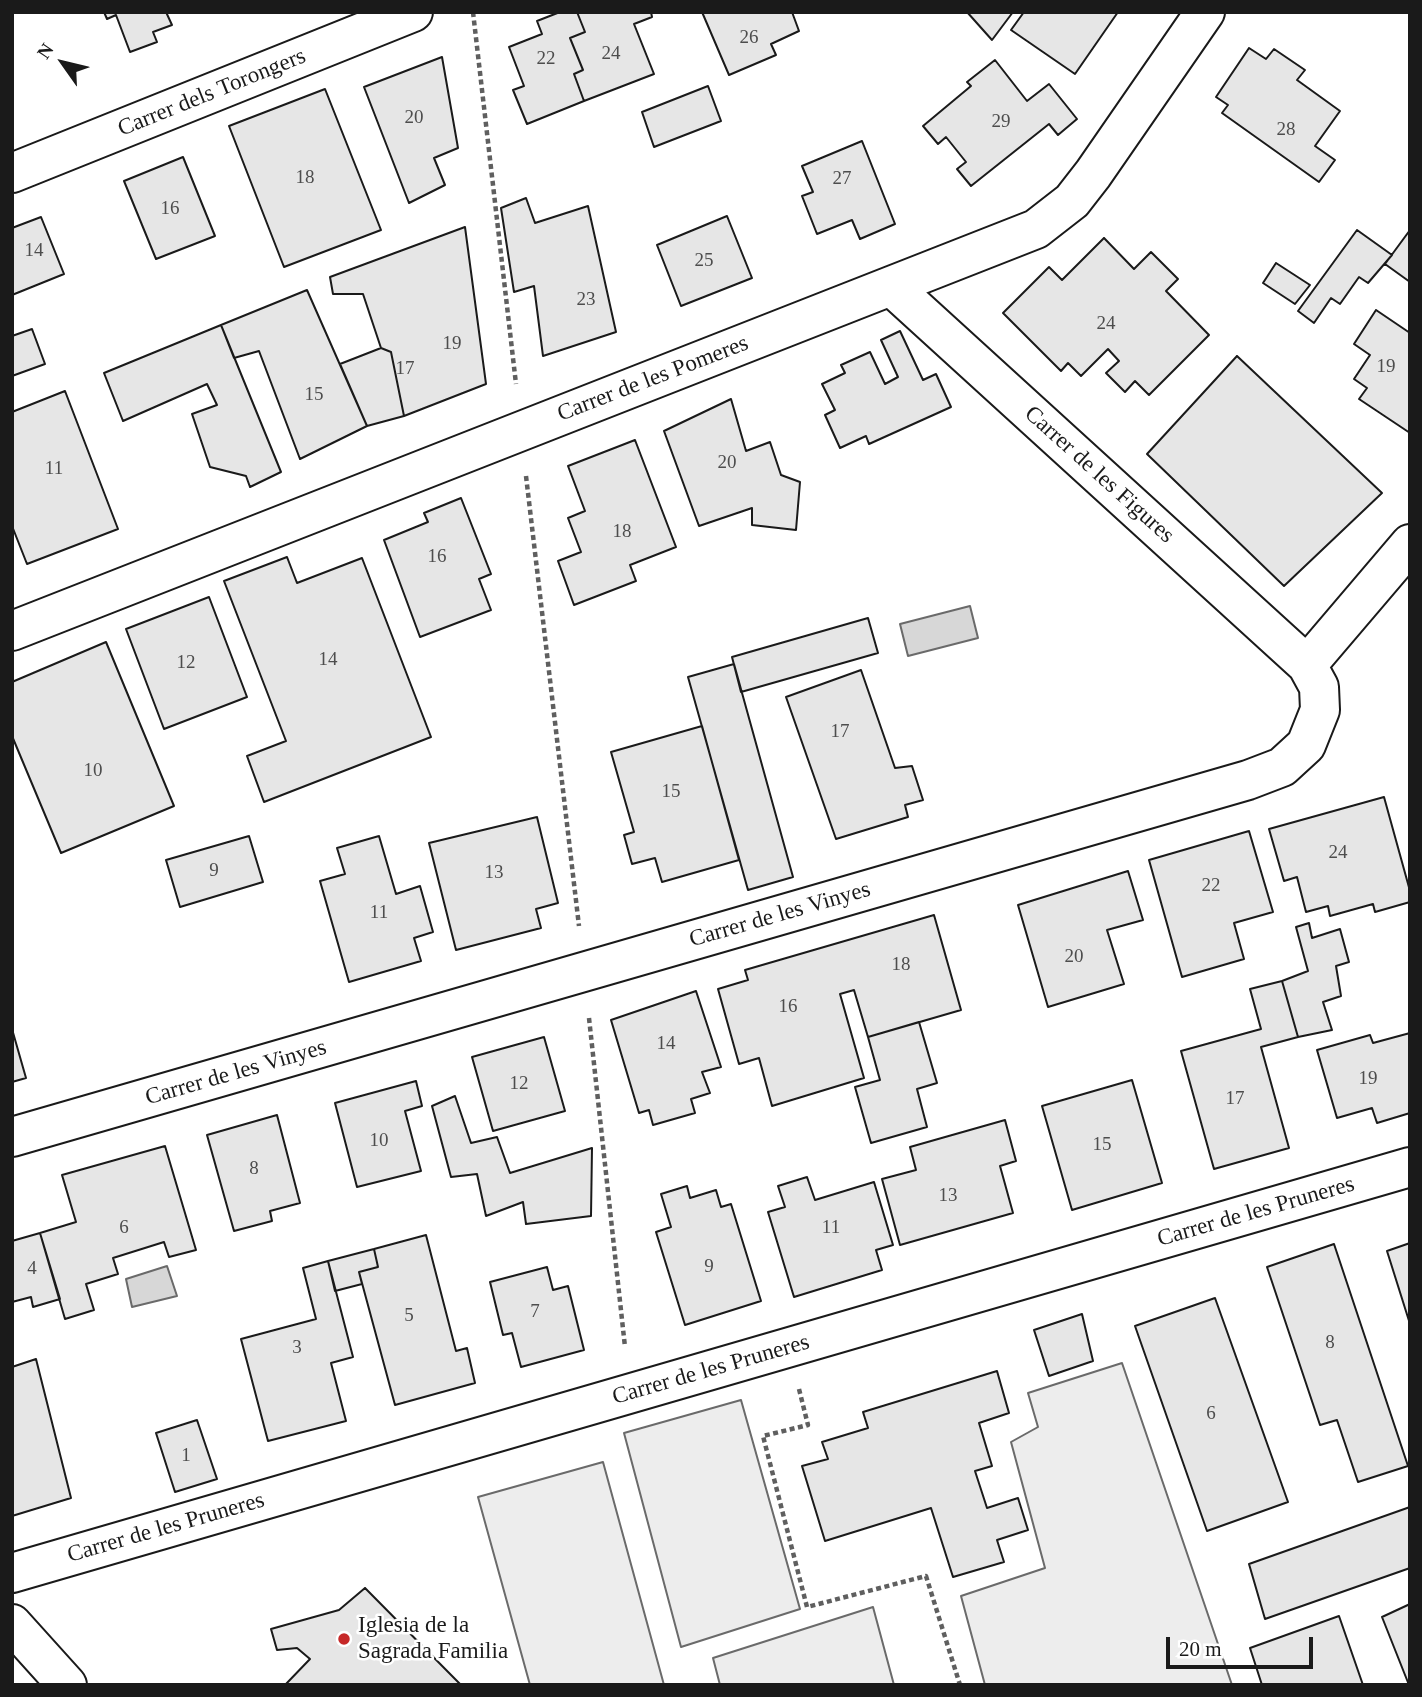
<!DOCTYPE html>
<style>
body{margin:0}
#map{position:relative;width:1422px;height:1697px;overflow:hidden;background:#fff;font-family:Georgia,serif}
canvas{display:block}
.frame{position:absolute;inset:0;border:14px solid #1a1a1a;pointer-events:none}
.north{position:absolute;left:28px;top:28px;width:70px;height:70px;-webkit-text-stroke:5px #fff;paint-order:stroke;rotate:304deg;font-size:19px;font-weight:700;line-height:28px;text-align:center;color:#1a1a1a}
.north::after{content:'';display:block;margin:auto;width:24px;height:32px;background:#1a1a1a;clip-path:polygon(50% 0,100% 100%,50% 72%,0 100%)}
.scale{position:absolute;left:1166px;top:1637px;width:147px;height:32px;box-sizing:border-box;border:4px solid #1a1a1a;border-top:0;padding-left:9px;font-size:21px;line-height:24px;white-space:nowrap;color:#1a1a1a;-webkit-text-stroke:5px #fff;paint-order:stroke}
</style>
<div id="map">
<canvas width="1422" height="1697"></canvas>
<div class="frame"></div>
<div class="north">N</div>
<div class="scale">20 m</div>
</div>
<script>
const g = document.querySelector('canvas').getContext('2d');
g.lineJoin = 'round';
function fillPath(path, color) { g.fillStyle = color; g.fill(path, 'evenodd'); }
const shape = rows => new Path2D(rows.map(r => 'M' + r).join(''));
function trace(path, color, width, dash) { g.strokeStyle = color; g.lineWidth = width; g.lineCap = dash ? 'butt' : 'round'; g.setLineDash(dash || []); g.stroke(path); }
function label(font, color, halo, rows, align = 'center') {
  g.font = font + ' Georgia,serif'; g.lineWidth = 5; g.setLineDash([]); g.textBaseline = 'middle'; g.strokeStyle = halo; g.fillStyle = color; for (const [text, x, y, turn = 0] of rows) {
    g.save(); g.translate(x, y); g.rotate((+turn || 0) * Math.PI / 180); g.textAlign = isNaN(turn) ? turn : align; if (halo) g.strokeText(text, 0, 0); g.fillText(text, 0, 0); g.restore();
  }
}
const built = shape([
 [1122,1363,1232,1685,985,1685,961,1596,1045,1568,1011,1442,1038,1427,1028,1393,1122,1363],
 [741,1400,800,1609,681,1647,624,1433,741,1400],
 [603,1462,664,1685,530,1685,478,1497,603,1462],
 [873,1607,894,1685,720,1685,713,1658,873,1607]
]);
const water = shape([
 [970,606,978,638,908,656,900,624,970,606],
 [167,1266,177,1296,132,1307,126,1279,167,1266]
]);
const building = shape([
 [104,12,166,12,172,25,153,32,157,42,130,52,116,15,107,19,104,12],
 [560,12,577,12,585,32,570,38,583,70,574,74,584,101,527,124,513,90,524,86,509,47,542,34,537,21,560,12],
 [577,12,651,12,652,17,634,24,654,74,584,101,574,74,583,70,570,38,585,32,577,12],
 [702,12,792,12,799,31,771,44,776,55,729,75,702,12],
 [967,12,1013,12,992,40,967,12],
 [1024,12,1118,12,1075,74,1011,30,1024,12],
 [1249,48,1266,59,1274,49,1305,70,1297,80,1340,111,1315,146,1335,160,1319,182,1222,113,1228,105,1216,97,1249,48],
 [442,57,458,148,434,158,445,185,409,203,364,87,442,57],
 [995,60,1027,101,1049,84,1077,119,1058,135,1049,124,971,186,957,169,966,162,946,137,938,144,923,126,971,86,967,82,995,60],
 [708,86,721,121,654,147,642,112,708,86],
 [325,89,381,230,284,267,229,126,325,89],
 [862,141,895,224,860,239,852,220,817,234,802,196,813,192,802,166,862,141],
 [183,157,215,236,156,259,124,181,183,157],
 [526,198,535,223,588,206,616,332,543,356,534,286,514,292,501,208,526,198],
 [727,216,752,278,681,306,657,245,727,216],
 [41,217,64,274,12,295,12,228,41,217],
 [465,227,486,384,404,416,391,352,381,348,363,294,333,294,330,277,465,227],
 [1357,230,1392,255,1368,283,1359,277,1340,304,1331,298,1314,323,1298,311,1357,230],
 [1410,230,1410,282,1385,264,1410,230],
 [1104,238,1134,269,1151,252,1178,279,1166,291,1209,335,1149,395,1135,381,1125,392,1106,373,1119,361,1108,349,1081,376,1068,363,1061,371,1003,313,1049,267,1062,280,1104,238],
 [1276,263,1310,285,1295,304,1263,283,1276,263],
 [307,290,367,426,300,459,259,351,234,358,221,325,307,290],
 [1376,310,1410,333,1410,433,1359,399,1367,388,1354,379,1370,355,1354,344,1376,310],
 [221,325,281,472,250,487,246,476,210,467,192,414,217,405,207,384,123,421,104,373,221,325],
 [32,329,45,364,12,376,12,336,32,329],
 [900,331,923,380,936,374,951,407,869,444,866,436,840,448,825,415,835,410,822,384,845,373,841,365,870,352,885,384,898,377,881,340,900,331],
 [381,348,391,352,404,416,367,426,340,364,381,348],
 [1237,356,1382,493,1284,586,1147,454,1237,356],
 [65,391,118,529,27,564,12,526,12,412,65,391],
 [731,399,746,451,770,442,781,475,800,482,796,530,752,525,752,508,699,526,664,431,731,399],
 [635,440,676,547,630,565,636,581,574,605,558,561,581,552,568,518,585,511,568,466,635,440],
 [461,498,491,574,479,579,491,610,420,637,384,540,428,522,424,513,461,498],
 [287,557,297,583,362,558,431,737,264,802,247,756,286,741,224,581,287,557],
 [209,597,247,697,164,729,126,629,209,597],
 [868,618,878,653,741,692,732,657,868,618],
 [106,642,174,806,61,853,12,736,12,682,106,642],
 [734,664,793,877,748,890,688,677,734,664],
 [861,670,895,768,912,766,923,800,905,805,908,817,836,839,786,697,861,670],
 [702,726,739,860,662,882,655,858,632,864,624,835,634,832,611,752,702,726],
 [1384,797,1410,891,1410,902,1375,912,1373,904,1330,916,1328,906,1306,912,1297,877,1284,881,1269,829,1384,797],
 [537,817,558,903,536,909,541,928,456,950,429,843,537,817],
 [1249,831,1273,912,1234,923,1244,959,1182,977,1149,860,1249,831],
 [249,836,263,882,180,907,166,860,249,836],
 [379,836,396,894,420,886,433,932,414,938,421,961,349,982,320,881,345,874,337,848,379,836],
 [1128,871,1143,920,1107,930,1124,984,1048,1007,1018,905,1128,871],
 [934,915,961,1010,868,1037,854,990,840,994,864,1078,772,1106,759,1058,739,1064,718,989,748,980,745,970,934,915],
 [1309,923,1312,938,1340,929,1349,962,1336,966,1341,996,1323,1002,1332,1030,1298,1037,1282,981,1308,971,1296,927,1309,923],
 [1282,981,1298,1037,1261,1047,1289,1148,1214,1169,1181,1051,1261,1029,1250,989,1282,981],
 [696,991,721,1067,702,1072,710,1093,691,1099,695,1113,653,1125,649,1110,639,1113,611,1020,696,991],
 [919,1022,937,1083,917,1089,927,1127,871,1143,855,1087,880,1080,868,1037,919,1022],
 [12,1029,26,1078,12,1082,12,1029],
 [1410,1033,1410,1113,1377,1123,1372,1108,1337,1118,1317,1050,1370,1035,1373,1043,1410,1033],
 [544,1037,565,1111,493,1131,472,1057,544,1037],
 [1132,1080,1162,1183,1072,1210,1042,1106,1132,1080],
 [416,1081,422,1106,405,1111,421,1171,357,1187,335,1103,416,1081],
 [455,1096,471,1143,497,1137,510,1173,592,1148,591,1216,526,1224,523,1202,486,1216,477,1174,451,1177,432,1106,455,1096],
 [277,1115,300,1203,270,1211,272,1221,234,1231,207,1135,277,1115],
 [1005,1120,1016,1161,1000,1166,1013,1213,900,1245,882,1179,916,1170,910,1147,1005,1120],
 [165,1146,196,1250,169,1257,164,1242,113,1258,118,1274,86,1284,94,1310,65,1319,40,1233,76,1222,62,1175,165,1146],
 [807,1177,815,1200,874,1182,893,1245,876,1250,882,1270,794,1297,768,1212,785,1207,778,1186,807,1177],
 [687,1186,690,1198,716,1190,721,1207,731,1204,761,1301,685,1325,656,1232,671,1227,661,1194,687,1186],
 [40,1233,60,1299,33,1307,31,1297,12,1302,12,1241,40,1233],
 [426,1235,456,1351,467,1348,475,1383,395,1405,359,1272,378,1267,374,1249,426,1235],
 [1410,1243,1410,1324,1387,1251,1410,1243],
 [1334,1244,1408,1466,1358,1482,1337,1420,1320,1425,1267,1267,1334,1244],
 [374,1249,378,1267,359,1272,362,1284,335,1291,328,1261,374,1249],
 [328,1261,353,1357,331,1363,346,1421,268,1441,241,1339,316,1319,303,1268,328,1261],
 [547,1267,553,1290,568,1286,584,1350,521,1367,512,1333,503,1335,490,1282,547,1267],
 [1215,1298,1288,1502,1207,1531,1135,1326,1215,1298],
 [1082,1314,1093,1361,1049,1376,1034,1330,1082,1314],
 [36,1359,71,1498,12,1516,12,1367,36,1359],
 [997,1371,1009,1413,979,1423,992,1466,975,1471,987,1508,1018,1498,1028,1530,997,1540,1004,1562,953,1577,931,1508,825,1541,802,1466,828,1459,822,1442,868,1428,863,1412,997,1371],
 [197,1420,217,1479,175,1492,156,1433,197,1420],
 [1410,1507,1410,1568,1265,1619,1249,1564,1410,1507],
 [365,1588,461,1685,285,1685,310,1659,297,1648,277,1650,271,1629,339,1610,365,1588],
 [1410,1604,1410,1685,1409,1685,1382,1617,1410,1604],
 [1339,1616,1363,1685,1262,1685,1250,1648,1339,1616]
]);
const path = shape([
 [473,12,516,384],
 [526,476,579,926],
 [589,1018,625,1347],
 [799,1389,808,1425,763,1436,807,1607,926,1576,960,1685]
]);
const street = shape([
 [12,173,413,12],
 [12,631,1036,229,1072,201,1093,174,1205,12],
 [1307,665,1410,544],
 [12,1137,1248,780,1282,767,1306,745,1320,710,1319,687,1307,665,891,286],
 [12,1573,1410,1167]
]);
const secondary = shape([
 [12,1624,67,1685]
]);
const markers = [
 [344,1639,7,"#c62828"]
];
const numberNames = [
 ["26",749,38],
 ["24",611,54],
 ["22",546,59],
 ["20",414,118],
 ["29",1001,122],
 ["28",1286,130],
 ["18",305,178],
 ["27",842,179],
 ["16",170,209],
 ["14",34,251],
 ["25",704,261],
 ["23",586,300],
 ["24",1106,324],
 ["19",452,344],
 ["19",1386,367],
 ["17",405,369],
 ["15",314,395],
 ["20",727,463],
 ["11",54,469],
 ["18",622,532],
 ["16",437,557],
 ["14",328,660],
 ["12",186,663],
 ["17",840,732],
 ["10",93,771],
 ["15",671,792],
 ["24",1338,853],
 ["9",214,871],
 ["13",494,873],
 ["22",1211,886],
 ["11",379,913],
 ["20",1074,957],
 ["18",901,965],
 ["16",788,1007],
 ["14",666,1044],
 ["19",1368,1079],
 ["12",519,1084],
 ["17",1235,1099],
 ["10",379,1141],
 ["15",1102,1145],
 ["8",254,1169],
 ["13",948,1196],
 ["6",124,1228],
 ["11",831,1228],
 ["9",709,1267],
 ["4",32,1269],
 ["7",535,1312],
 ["5",409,1316],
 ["8",1330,1343],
 ["3",297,1348],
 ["6",1211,1414],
 ["1",186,1456]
];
const streetNames = [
 ["Carrer dels Torongers",212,93,-22],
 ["Carrer de les Pomeres",653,379,-21],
 ["Carrer de les Figures",1099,475,42],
 ["Carrer de les Vinyes",780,915,-16],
 ["Carrer de les Vinyes",236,1073,-16],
 ["Carrer de les Pruneres",1256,1212,-16],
 ["Carrer de les Pruneres",711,1370,-16],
 ["Carrer de les Pruneres",166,1528,-16]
];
const poiNames = [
 ["Iglesia de la",358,1626],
 ["Sagrada Familia",358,1652]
];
fillPath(built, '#ededed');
trace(built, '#6a6a6a', 2);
fillPath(water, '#d7d7d7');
trace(water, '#6a6a6a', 2);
fillPath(building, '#e6e6e6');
trace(building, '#1a1a1a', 2);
trace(street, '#1a1a1a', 42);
trace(secondary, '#1a1a1a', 42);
trace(path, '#5f5f5f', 4.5, [5, 3.5]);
trace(street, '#fff', 38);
trace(secondary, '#fff', 38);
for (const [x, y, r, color] of markers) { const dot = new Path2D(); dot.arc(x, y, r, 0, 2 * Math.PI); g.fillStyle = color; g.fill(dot); trace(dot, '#fff', 2.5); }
label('19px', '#4d4d4d', null, numberNames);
label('23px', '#1a1a1a', '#fff', streetNames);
label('23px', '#1a1a1a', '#fff', poiNames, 'left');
</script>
